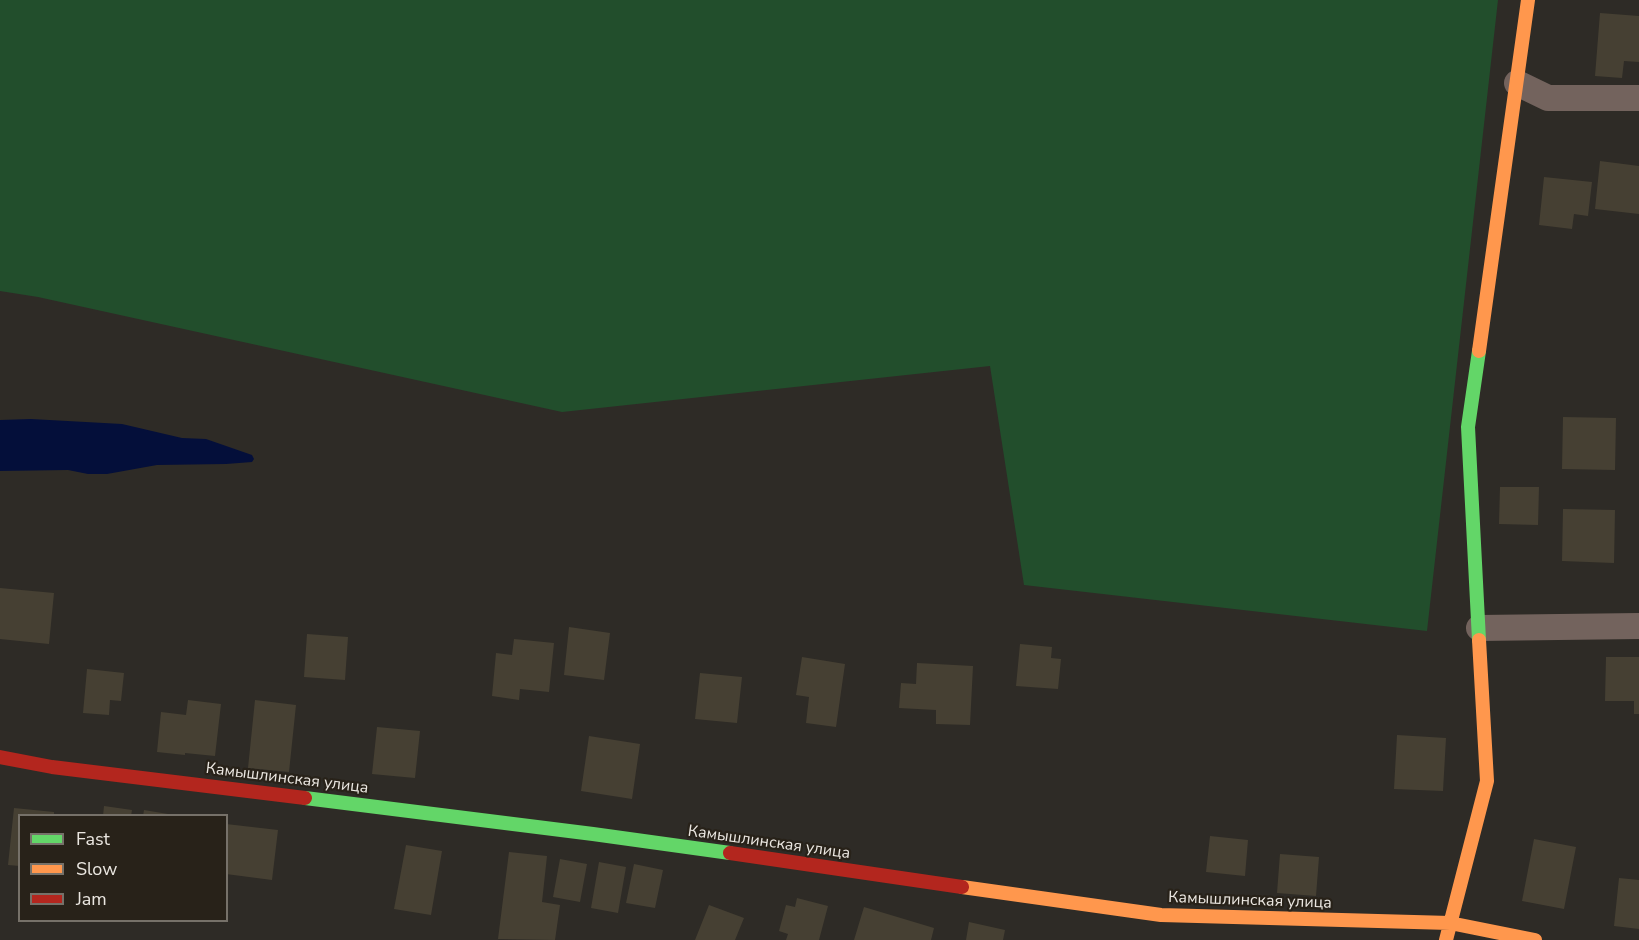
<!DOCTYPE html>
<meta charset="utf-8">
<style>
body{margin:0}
#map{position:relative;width:1639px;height:940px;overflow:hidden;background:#2e2b26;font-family:"Nunito Sans",sans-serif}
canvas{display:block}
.legend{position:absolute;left:18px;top:814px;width:210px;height:108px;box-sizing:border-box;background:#282219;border:2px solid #767169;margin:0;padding:8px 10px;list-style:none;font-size:18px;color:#ebe7e1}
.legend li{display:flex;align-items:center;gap:12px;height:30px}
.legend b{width:30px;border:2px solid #767169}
</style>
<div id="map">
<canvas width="1639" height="940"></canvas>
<ul class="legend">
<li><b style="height:8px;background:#63d668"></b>Fast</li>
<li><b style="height:8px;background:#ff974d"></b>Slow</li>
<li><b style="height:8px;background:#b3261e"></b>Jam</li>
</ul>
</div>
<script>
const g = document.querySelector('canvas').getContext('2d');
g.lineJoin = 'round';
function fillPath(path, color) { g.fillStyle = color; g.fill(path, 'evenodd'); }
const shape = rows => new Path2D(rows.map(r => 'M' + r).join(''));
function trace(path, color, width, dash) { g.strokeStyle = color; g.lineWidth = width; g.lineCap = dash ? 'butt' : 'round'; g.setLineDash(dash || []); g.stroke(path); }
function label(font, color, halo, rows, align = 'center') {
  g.font = font + ' "Nunito Sans",sans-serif'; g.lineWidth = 4.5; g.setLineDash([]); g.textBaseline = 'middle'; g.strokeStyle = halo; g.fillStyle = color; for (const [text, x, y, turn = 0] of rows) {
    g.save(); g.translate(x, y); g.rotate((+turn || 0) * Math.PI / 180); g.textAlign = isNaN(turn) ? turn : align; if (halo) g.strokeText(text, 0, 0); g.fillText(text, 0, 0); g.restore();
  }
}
const green = shape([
 [0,0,1498,0,1427,631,1024,585,990,366,562,412,38,297,0,291]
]);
const water = shape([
 [31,419,122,424,182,438,206,439,252,455,254,459,252,462,226,464,157,465,107,474,88,474,68,470,0,471,0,420]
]);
const building = shape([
 [1600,13,1639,16,1639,62,1624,61,1622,78,1595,76],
 [1600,161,1639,166,1639,214,1595,209],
 [1544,177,1592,182,1588,216,1574,214,1572,229,1539,225],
 [1563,417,1616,418,1615,470,1562,469],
 [1500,487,1539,487,1538,525,1499,524],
 [1563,509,1615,510,1614,563,1562,561],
 [0,588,54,593,49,644,0,639],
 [569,627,610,633,604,680,564,675],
 [307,634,348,637,345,680,304,677],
 [514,639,554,643,549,692,520,689,519,700,492,696,496,653,512,655],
 [1020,644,1052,647,1051,658,1061,659,1058,689,1016,686],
 [802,657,845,664,836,727,806,723,809,697,796,695],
 [1606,657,1639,657,1639,714,1634,714,1634,701,1605,701],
 [917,663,973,666,970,725,936,724,936,710,899,708,901,683,916,684],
 [87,669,124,673,121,701,110,700,109,715,83,713],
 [700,673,742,677,737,723,695,719],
 [188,700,221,704,215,756,185,753,185,755,157,752,161,712,186,715],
 [255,700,296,705,289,772,248,768],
 [377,727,420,731,415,778,372,774],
 [1397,735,1446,738,1443,791,1394,789],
 [589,736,640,744,632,799,581,791],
 [104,806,132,810,131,816,103,816],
 [14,808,54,812,54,816,20,816,20,866,8,865],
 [144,810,168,814,167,816,143,816],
 [226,824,278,830,272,880,226,874],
 [1210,836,1248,840,1245,876,1206,872],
 [1534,839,1576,847,1564,909,1522,901],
 [406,845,442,851,431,915,394,909],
 [509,852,547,856,542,902,560,905,555,940,498,939],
 [1280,854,1319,857,1316,896,1277,893],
 [560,859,587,864,580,902,553,897],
 [599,862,626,867,618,913,591,908],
 [634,864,663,870,655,908,626,903],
 [1619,878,1639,880,1639,929,1614,926],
 [797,898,828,906,819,940,786,940,788,934,779,931,786,905,795,907],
 [709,905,744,918,735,940,695,940],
 [864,907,934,928,931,940,854,940],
 [969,922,1005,930,1003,940,966,940]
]);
const street = shape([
 [1517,83,1548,98,1639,98],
 [1479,628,1639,626]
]);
const fast = shape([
 [1479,351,1468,427,1479,640],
 [305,798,593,834,730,853]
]);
const slow = shape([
 [1479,351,1528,0],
 [962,887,1161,915,1450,923,1535,940],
 [1446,940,1487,781,1479,640]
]);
const jam = shape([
 [0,757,52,767,305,798],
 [730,853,962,887]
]);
const streetNames = [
 ["Камышлинская улица",287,779,7],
 ["Камышлинская улица",769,843,8],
 ["Камышлинская улица",1250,901,2]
];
fillPath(green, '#224e2c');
fillPath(water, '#040f3a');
fillPath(building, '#464033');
trace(street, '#73635d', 26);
trace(fast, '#63d668', 14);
trace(slow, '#ff974d', 14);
trace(jam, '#b3261e', 14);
label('16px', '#ebe7e1', '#282219', streetNames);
</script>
